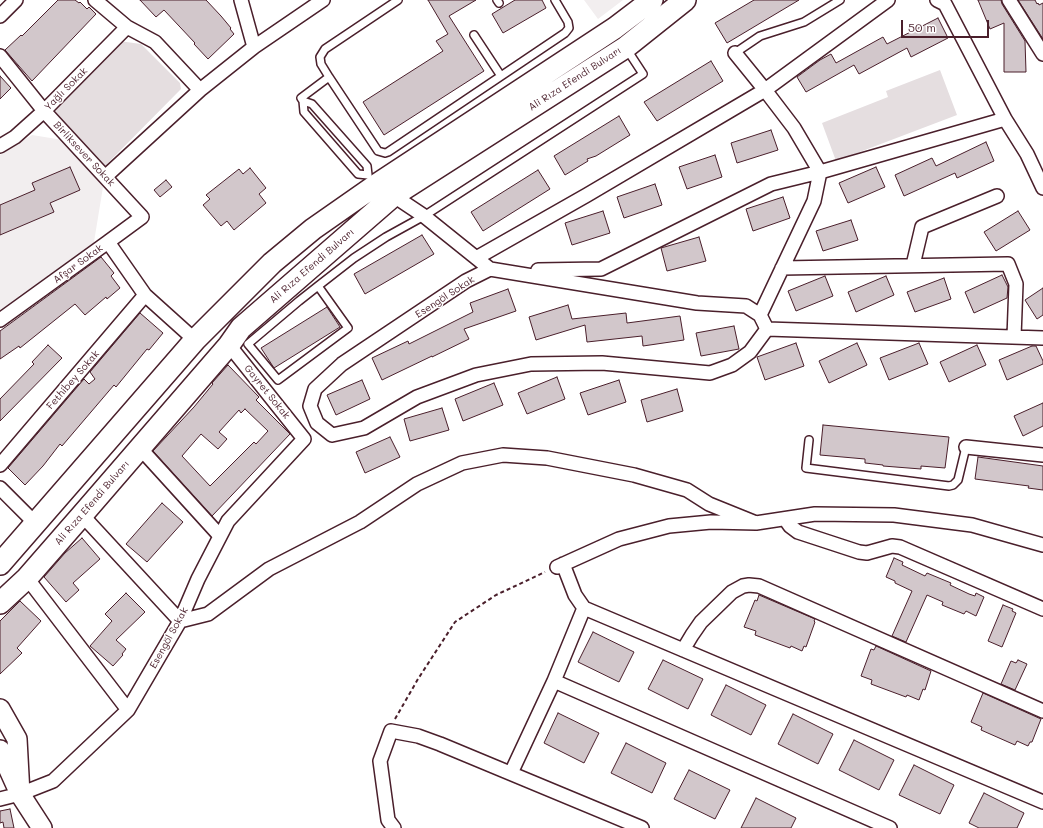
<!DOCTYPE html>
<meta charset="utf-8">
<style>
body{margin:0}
#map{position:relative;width:1043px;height:828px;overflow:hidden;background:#fff;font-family:Mali,sans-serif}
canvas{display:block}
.scale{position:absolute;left:901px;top:20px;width:88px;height:18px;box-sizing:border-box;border:2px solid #4a1f2b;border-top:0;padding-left:5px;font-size:12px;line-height:14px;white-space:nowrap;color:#4a1f2b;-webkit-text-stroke:3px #fff;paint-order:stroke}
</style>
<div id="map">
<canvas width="1043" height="828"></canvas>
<div class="scale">50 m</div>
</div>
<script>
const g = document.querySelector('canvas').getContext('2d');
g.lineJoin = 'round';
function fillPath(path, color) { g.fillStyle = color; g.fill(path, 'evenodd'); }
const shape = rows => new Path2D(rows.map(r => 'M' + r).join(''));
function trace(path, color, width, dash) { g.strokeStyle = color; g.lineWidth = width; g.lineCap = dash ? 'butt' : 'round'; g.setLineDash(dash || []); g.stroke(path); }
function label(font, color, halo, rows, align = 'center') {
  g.font = font + ' Mali,sans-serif'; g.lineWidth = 3; g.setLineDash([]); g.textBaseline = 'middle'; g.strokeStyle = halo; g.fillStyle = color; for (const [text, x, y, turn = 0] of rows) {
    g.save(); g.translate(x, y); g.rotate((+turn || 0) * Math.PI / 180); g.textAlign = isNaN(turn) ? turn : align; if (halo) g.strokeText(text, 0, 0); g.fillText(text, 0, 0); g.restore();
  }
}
const built = shape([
 [584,0,623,0,598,19],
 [32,135,63,140,103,187,93,248,0,314,0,155]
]);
const green = shape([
 [119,41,141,44,180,83,181,89,102,169,50,112],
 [940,70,957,115,836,161,822,123,888,97,886,91]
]);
const building = shape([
 [58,0,75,0,79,3,80,2,87,9,89,7,96,14,32,81,5,50,21,35,22,36,58,0],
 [140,0,206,0,221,16,231,28,230,29,234,34,208,59,194,44,195,43,164,10,156,17,140,0],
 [428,0,476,0,449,16,484,71,384,135,363,102,443,51,436,41,448,34,428,0],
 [515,0,542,0,546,8,503,33,492,14,515,0],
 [754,0,799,0,727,43,715,23,754,0],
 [978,0,1001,0,1002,4,1025,41,1026,72,1004,72,1004,23,990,29,978,0],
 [1018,0,1035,0,1037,4,1038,3,1039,5,1043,3,1043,39,1018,0],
 [938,18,948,38,911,57,907,48,859,74,854,65,806,92,797,77,820,60,831,54,836,63,883,37,887,44,938,18],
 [711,61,723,81,657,121,644,102,711,61],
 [0,76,11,88,0,99,0,76],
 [619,116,630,135,596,156,587,159,588,161,565,175,554,156,619,116],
 [771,130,778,150,737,163,731,143,771,130],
 [986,142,994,161,957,178,955,173,904,196,895,175,932,158,936,166,986,142],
 [715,155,722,177,687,189,679,167,715,155],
 [70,167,80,190,50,203,54,212,0,235,0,205,35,190,32,183,70,167],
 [876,167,885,187,848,203,839,183,876,167],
 [250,168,266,188,259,194,266,203,234,230,227,221,221,226,203,205,210,199,206,195,239,169,243,174,250,168],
 [538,170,550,189,483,231,471,212,538,170],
 [166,180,172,187,160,197,154,190,166,180],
 [655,184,662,205,624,218,617,197,655,184],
 [783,197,790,218,753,231,746,209,783,197],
 [603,211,610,233,572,245,565,223,603,211],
 [1018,211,1030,230,996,251,984,232,1018,211],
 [851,220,858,240,823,251,816,231,851,220],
 [422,235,434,254,365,294,354,274,422,235],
 [699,237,706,261,667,271,661,248,699,237],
 [101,257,114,273,111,276,120,288,107,299,106,297,85,315,75,304,20,348,19,346,0,359,0,331,101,257],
 [1002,275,1008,287,1007,298,974,313,965,292,1002,275],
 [825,276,833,296,796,311,788,291,825,276],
 [886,276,894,295,856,312,848,292,886,276],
 [944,278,951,299,915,312,907,292,944,278],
 [1043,288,1043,315,1037,319,1025,300,1043,288],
 [508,289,516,311,464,329,469,339,432,357,432,356,382,380,372,358,408,341,409,344,473,312,470,303,508,289],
 [568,305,572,319,626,313,627,323,680,316,684,340,643,346,642,336,587,342,585,325,536,340,529,317,568,305],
 [327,307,340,327,274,368,261,348,327,307],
 [140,313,163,333,149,350,147,349,116,387,114,385,62,446,60,444,43,466,25,485,8,468,84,379,89,384,95,379,90,372,140,313],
 [734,326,739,349,701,356,696,333,734,326],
 [796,343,804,366,765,380,757,357,796,343],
 [857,343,867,365,829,383,819,361,857,343],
 [919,343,928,364,889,380,880,358,919,343],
 [48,345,62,358,0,421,0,399,34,364,32,362,48,345],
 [977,345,986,365,949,382,940,362,977,345],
 [1032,346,1036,346,1043,361,1043,364,1007,380,999,360,1032,346],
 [228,365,259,397,256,400,290,434,212,516,153,451,194,407,213,384,212,383,228,365],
 [245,409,268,431,256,444,254,442,210,486,182,456,201,434,218,449,227,439,219,432,239,410,241,413,245,409],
 [557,377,565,399,527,414,518,393,557,377],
 [362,380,370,399,336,415,327,395,362,380],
 [619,380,626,402,588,415,580,393,619,380],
 [494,383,503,405,463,421,455,399,494,383],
 [677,389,683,411,647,422,641,400,677,389],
 [1043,403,1043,426,1023,436,1014,416,1043,403],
 [442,408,449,430,410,441,404,419,442,408],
 [823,425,949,437,945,468,921,466,921,469,883,466,883,465,865,463,865,459,820,455,823,425],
 [390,437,400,457,365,473,356,452,390,437],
 [978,457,1043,466,1043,490,1028,488,1029,486,975,479,978,457],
 [162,503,183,522,147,562,126,544,162,503],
 [82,538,100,559,73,583,79,590,66,602,44,577,65,553,82,538],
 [894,558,903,562,902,565,925,576,927,573,951,583,950,585,969,594,975,596,976,593,984,597,976,616,966,611,964,614,942,605,943,602,927,595,906,642,892,636,912,591,895,583,895,581,886,577,894,558],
 [126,593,145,612,116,640,126,649,122,654,123,655,113,666,90,646,112,621,105,614,126,593],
 [759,595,815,619,814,621,815,622,806,647,804,646,802,651,791,646,790,648,755,635,756,631,744,627,755,600,757,601,759,595],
 [20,601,41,621,17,648,22,653,0,674,0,621,20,601],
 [1003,605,1013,609,1012,611,1016,613,1002,647,988,641,1003,605],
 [593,632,634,652,619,682,578,662,593,632],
 [876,646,931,671,925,690,923,689,919,700,907,695,906,697,871,684,872,680,861,676,871,649,874,650,876,646],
 [663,660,703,679,688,709,648,689,663,660],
 [1018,660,1027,664,1015,690,1001,684,1011,661,1016,663,1018,660],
 [726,685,766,705,751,735,711,715,726,685],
 [983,693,1041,719,1032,742,1030,742,1028,746,1017,741,1015,745,981,730,982,727,971,722,983,693],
 [558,713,599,733,584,763,544,743,558,713],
 [793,714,833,734,818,764,778,744,793,714],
 [854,740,894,760,879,790,839,770,854,740],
 [626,743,666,763,652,793,611,773,626,743],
 [914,765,954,785,940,814,899,795,914,765],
 [689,770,730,790,715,819,674,799,689,770],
 [984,793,1024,813,1017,828,979,828,969,823,984,793],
 [756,798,796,818,791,828,741,828,756,798],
 [10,809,14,828,4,828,3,822,0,823,0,811,10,809]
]);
const path = shape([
 [395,719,418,679,455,622,496,595,545,572]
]);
const service = shape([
 [398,0,325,49,320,57,321,64,329,77,376,148,378,151,385,153,388,152,565,33,569,28,568,22,555,0],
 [497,0,499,3],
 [474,35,501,76],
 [735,53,760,36,804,22,840,0],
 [303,101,312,104,367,166,368,175,358,174,304,112,303,101,301,98,329,77],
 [318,286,348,328,278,380,248,344,299,301,318,286,354,258,386,237,424,216,643,74,626,48],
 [809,440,806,468,949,486,953,485,958,480,966,447]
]);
const minor = shape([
 [95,0,127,27,155,42,200,90,254,47,323,0],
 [241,0,254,47],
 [1009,0,1043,54],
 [0,16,16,0],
 [735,53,765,90,888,0],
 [0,56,44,111,142,217,108,242],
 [1005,119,1027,154,1043,188],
 [0,146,15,137,44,111,127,27],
 [105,177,200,90],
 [388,192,424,216,490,269,466,281,342,364,315,389,310,406,317,423,332,435,364,428,417,397,476,375,531,364,602,363,710,373,732,365,750,352,767,329,760,315,746,306,697,303,490,269],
 [478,257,587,195,765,90,794,128,820,172,771,184,601,269,538,270],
 [913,265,922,227,997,196],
 [782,268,1008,264,1016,284,1014,337],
 [760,315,814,201,820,172,1005,119,945,4,937,0],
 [0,320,108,242,145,295,195,340],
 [767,329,1043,338],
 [966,447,1043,455],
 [140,448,220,536],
 [0,465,145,295],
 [0,488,36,524],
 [82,515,180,621,208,614,269,569,360,522,417,484,462,463,503,455,547,458,634,475,687,490,709,504,756,523],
 [785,519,790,526,798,532,859,552,867,553,892,546,900,547,1043,609],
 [563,564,575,595,584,608],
 [557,567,619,539,669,526,711,522,756,523,815,514,894,515,972,525,1043,545],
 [27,578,128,710],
 [683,650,692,635,701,622,732,592,743,586,749,585,759,586,1043,711],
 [554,681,584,608,1043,802],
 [511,773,554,681,890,828],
 [0,799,20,794,53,781,128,710,180,621,198,579,228,521,304,439,229,345],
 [394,828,388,820,380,761,391,731,418,736,440,744,642,828]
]);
const secondary = shape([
 [0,709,17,739,20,794],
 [0,750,20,794,42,828]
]);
const primary = shape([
 [0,564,195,340,272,263,313,229,376,185,615,28,652,0],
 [0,603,27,578,82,515,229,345,241,328,393,196,626,47,685,0]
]);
const streetNames = [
 ["Ali Rıza Efendi Bulvarı",575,79,-33],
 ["Yağlı Sokak",66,89,-45],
 ["Birliksever Sokak",84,154,47],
 ["Afşar Sokak",78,264,-36],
 ["Ali Rıza Efendi Bulvarı",312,266,-41],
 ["Esengöl Sokak",445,297,-33],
 ["Fethibey Sokak",73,380,-49],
 ["Gayret Sokak",267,392,51],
 ["Ali Rıza Efendi Bulvarı",92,503,-49],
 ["Esengöl Sokak",169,638,-61]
];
fillPath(built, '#f2eeef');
fillPath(green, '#e5dee0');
fillPath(building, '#d2c7cb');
trace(building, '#4a1f2b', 1);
trace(service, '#4a1f2b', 10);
trace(minor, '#4a1f2b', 16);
trace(secondary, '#4a1f2b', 22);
trace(primary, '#4a1f2b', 24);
trace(path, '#4a1f2b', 2, [4, 3]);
trace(service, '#fff', 7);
trace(minor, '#fff', 13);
trace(secondary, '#fff', 19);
trace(primary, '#fff', 21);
label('10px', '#4a1f2b', '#fff', streetNames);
</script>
